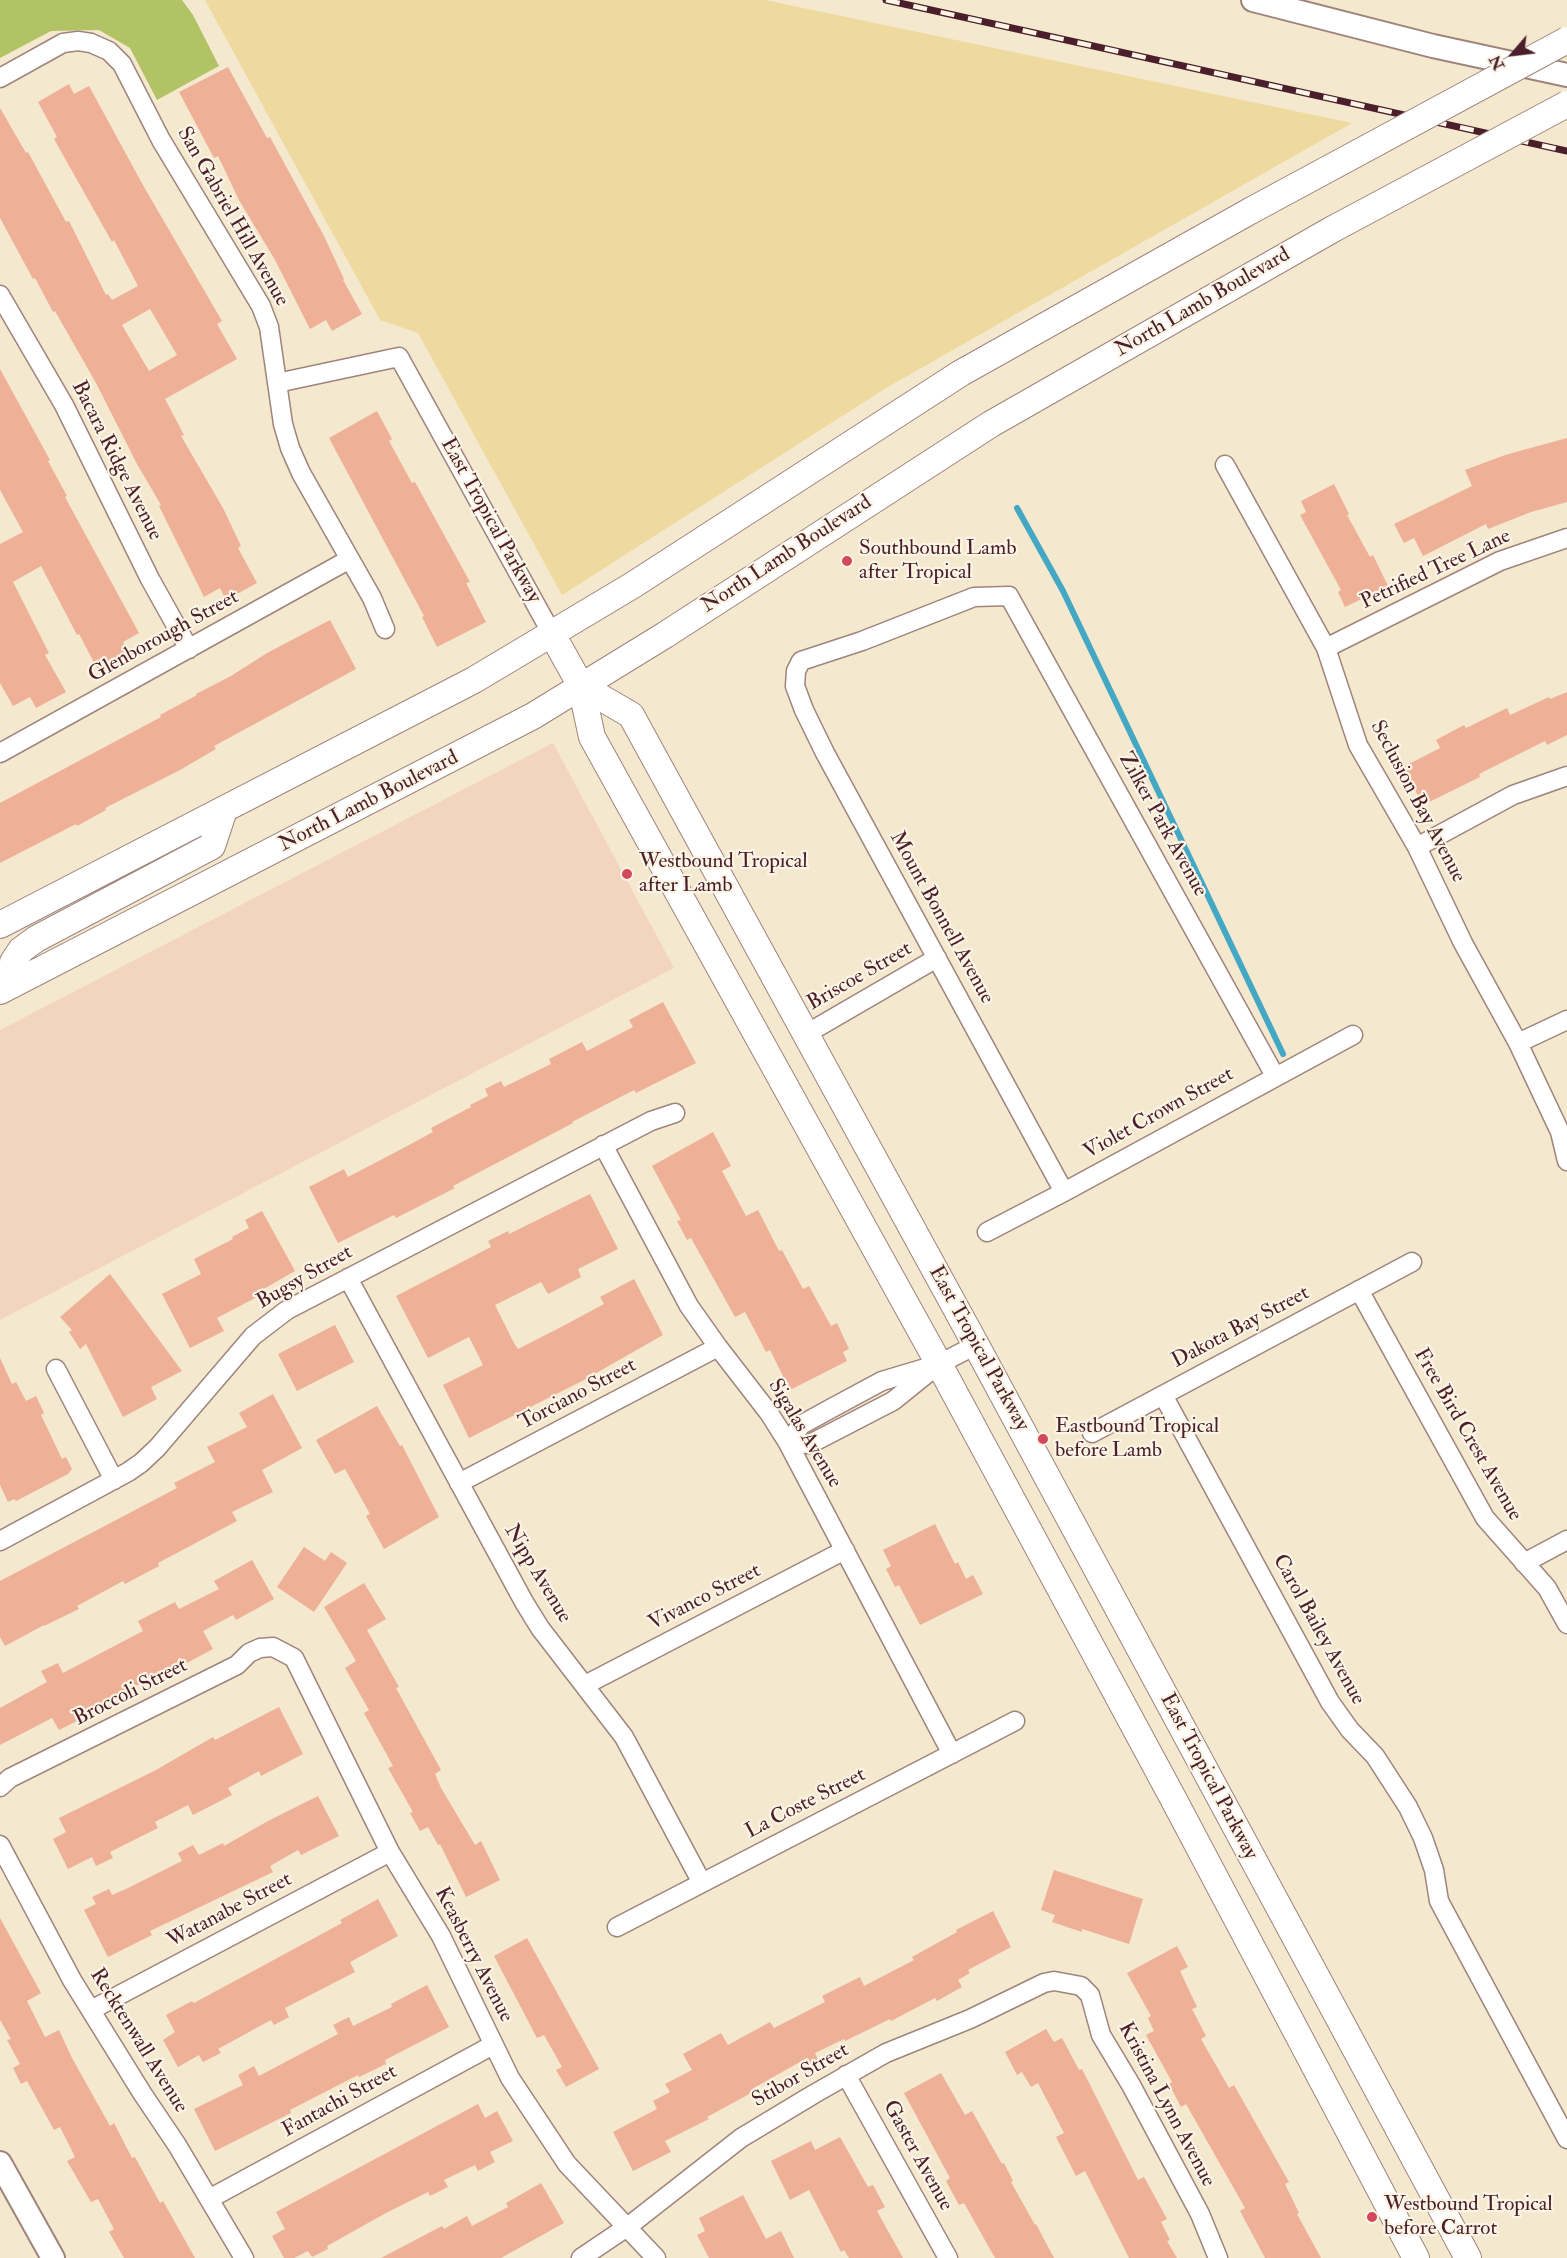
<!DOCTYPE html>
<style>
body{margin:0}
#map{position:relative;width:1567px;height:2258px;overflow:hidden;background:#f4e8ce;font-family:"IM FELL Double Pica",serif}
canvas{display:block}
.north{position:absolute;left:1483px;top:24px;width:60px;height:60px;-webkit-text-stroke:4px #fcf5e5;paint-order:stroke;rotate:242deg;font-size:16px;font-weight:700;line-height:24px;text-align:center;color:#4a1f2b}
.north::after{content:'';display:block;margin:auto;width:21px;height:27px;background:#4a1f2b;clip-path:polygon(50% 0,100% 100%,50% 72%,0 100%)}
</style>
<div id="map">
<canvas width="1567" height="2258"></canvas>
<div class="north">N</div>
</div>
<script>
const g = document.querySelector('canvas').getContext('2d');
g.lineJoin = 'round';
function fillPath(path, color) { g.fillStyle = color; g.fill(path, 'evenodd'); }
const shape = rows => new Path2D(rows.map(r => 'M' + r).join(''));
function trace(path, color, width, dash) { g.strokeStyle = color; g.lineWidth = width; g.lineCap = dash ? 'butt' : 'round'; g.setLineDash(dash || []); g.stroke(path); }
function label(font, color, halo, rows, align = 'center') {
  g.font = font + ' "IM FELL Double Pica",serif'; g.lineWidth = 4.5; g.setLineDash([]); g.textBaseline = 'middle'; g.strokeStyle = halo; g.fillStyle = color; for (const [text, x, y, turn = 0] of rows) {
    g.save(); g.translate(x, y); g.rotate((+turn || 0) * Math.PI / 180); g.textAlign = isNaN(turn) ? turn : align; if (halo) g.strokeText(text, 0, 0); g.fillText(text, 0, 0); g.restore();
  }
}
const built = shape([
 [553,743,674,968,0,1320,0,1030]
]);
const green = shape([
 [0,0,182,0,193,15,219,66,157,100,130,48,99,30,51,31,0,58]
]);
const sand = shape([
 [205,0,765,0,1352,123,886,388,562,595,418,333,380,320]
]);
const stream = shape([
 [1017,508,1063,591,1283,1054]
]);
const building = shape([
 [228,67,267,138,270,137,324,236,344,279,343,280,362,314,332,331,326,320,310,329,275,260,239,200,218,156,214,158,179,92],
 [69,84,74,94,89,86,144,187,222,321,217,324,237,359,165,399,184,435,181,436,223,508,241,546,238,548,257,583,226,600,220,588,204,597,159,506,161,505,137,464,96,383,55,311,53,312,35,278,33,279,0,218,0,108,26,153,28,152,66,222,69,221,106,295,108,294,112,300,138,286,114,240,112,242,54,139,57,137,38,102],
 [150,309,177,355,149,371,122,325],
 [0,369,50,460,48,461,67,496,65,497,139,633,123,642,129,653,98,670,79,634,77,635,41,566,13,582,49,653,45,655,66,692,36,708,30,697,13,706,0,683,0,544,23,532,0,490],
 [377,411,392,439,389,441,412,483,415,482,470,582,466,583,486,622,437,647,422,617,424,616,329,438],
 [1567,438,1567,502,1531,512,1488,529,1486,524,1423,556,1414,538,1404,543,1394,524,1472,486,1465,470,1505,455],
 [1334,484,1349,514,1347,515,1370,557,1373,555,1388,586,1345,607,1338,592,1341,590,1300,515,1306,512,1301,501],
 [330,620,356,669,214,746,216,749,180,770,105,808,106,810,77,826,76,824,0,863,0,803,161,717,160,715,197,695,196,694,231,676,267,653],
 [1567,692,1567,735,1547,745,1545,741,1479,774,1480,777,1423,805,1403,767,1440,748,1436,740,1464,725,1466,728,1507,708,1510,715,1549,697,1550,699],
 [663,1002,696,1063,636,1093,634,1090,572,1122,573,1123,453,1186,455,1188,396,1218,394,1215,338,1243,309,1187,344,1169,348,1177,394,1153,433,1132,431,1128,471,1107,470,1105,488,1096,485,1089,501,1081,504,1087,551,1064,549,1059,582,1042,587,1051,633,1027,629,1020],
 [713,1132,731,1166,722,1171,746,1216,758,1210,779,1251,782,1250,803,1289,809,1286,831,1326,837,1323,849,1349,843,1352,847,1361,790,1390,770,1350,766,1352,745,1312,735,1317,691,1238,687,1240,677,1221,681,1220,652,1166],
 [590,1194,618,1249,578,1269,581,1277,548,1294,541,1282,495,1305,514,1343,518,1349,565,1325,604,1304,600,1297,634,1279,663,1335,584,1380,469,1438,443,1385,483,1365,469,1337,428,1358,396,1296,491,1247,488,1241,508,1231,509,1234],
 [262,1211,295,1271,255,1294,257,1297,217,1318,224,1331,190,1348,162,1294,201,1274,194,1259,233,1239,232,1237,249,1228,245,1220],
 [110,1274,182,1371,151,1387,157,1399,123,1417,86,1344,80,1349,69,1332,72,1330,60,1317],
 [335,1325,354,1362,297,1391,278,1354],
 [0,1358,12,1384,16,1382,26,1401,36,1396,44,1413,41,1415,62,1459,66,1457,72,1469,68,1474,16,1501,14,1499,8,1502,0,1485],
 [273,1394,302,1448,262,1470,273,1492,232,1512,237,1521,158,1563,159,1566,125,1584,123,1581,77,1606,79,1609,44,1626,44,1625,5,1646,0,1637,0,1581,177,1488,174,1483,215,1462,207,1447,247,1427,239,1413],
 [377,1406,400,1446,402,1445,439,1517,384,1549,366,1516,370,1514,345,1469,335,1474,316,1440],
 [935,1524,955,1564,958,1562,966,1579,973,1575,983,1594,920,1625,899,1585,895,1587,886,1569,891,1566,883,1550],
 [304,1547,325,1561,331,1552,347,1563,314,1612,277,1587],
 [252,1560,274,1599,236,1620,233,1615,203,1631,213,1649,155,1680,153,1677,83,1713,85,1717,59,1730,52,1718,0,1745,0,1708,47,1682,41,1671,58,1663,63,1673,143,1631,138,1621,175,1602,179,1609,219,1589,214,1581],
 [364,1583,386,1619,367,1630,399,1687,396,1688,441,1770,435,1774,441,1788,475,1845,481,1841,500,1880,466,1897,440,1844,438,1845,428,1827,420,1831,410,1813,413,1812,388,1768,393,1766,364,1713,369,1710,345,1668,356,1661,324,1607],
 [279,1707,303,1754,261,1776,259,1771,228,1788,232,1795,193,1815,188,1805,155,1822,158,1828,110,1852,113,1858,96,1866,92,1857,68,1869,53,1839,66,1832,59,1818,156,1770,213,1737,215,1740],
 [318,1796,339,1836,301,1855,298,1850,270,1866,273,1872,150,1931,152,1935,108,1957,84,1910,96,1904,92,1897,109,1889,112,1895,128,1888,182,1861,178,1853,193,1845,199,1855,223,1843,224,1846,268,1821],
 [1054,1870,1143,1899,1129,1944,1082,1929,1082,1932,1052,1922,1055,1915,1041,1910],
 [378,1899,398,1936,350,1962,355,1972,285,2008,289,2017,274,2025,271,2020,218,2049,221,2053,203,2062,199,2055,178,2067,163,2040,175,2032,166,2015,192,2001,194,2003,342,1923,340,1920],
 [993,1911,1011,1947,968,1970,970,1973,958,1980,962,1987,937,2001,935,1998,891,2021,890,2019,845,2041,844,2039,815,2053,818,2060,803,2067,800,2062,752,2089,753,2092,707,2117,709,2119,665,2141,671,2152,633,2171,613,2132,657,2109,653,2101,670,2092,665,2084,692,2070,683,2054,721,2033,728,2045,770,2022,774,2028,825,2002,822,1996,860,1977,864,1986,914,1960,912,1957,957,1932,956,1930],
 [0,1918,41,1993,27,2001,45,2037,59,2030,72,2058,110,2126,114,2123,132,2158,135,2157,160,2203,163,2201,195,2258,124,2258,109,2232,114,2229,98,2199,91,2202,67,2161,75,2157,60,2127,54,2130,27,2081,21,2084,13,2068,20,2064,7,2040,11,2039,0,2020],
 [527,1938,599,2069,566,2087,556,2070,562,2067,544,2035,537,2038,494,1956],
 [1177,1946,1188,1967,1180,1971,1197,2007,1192,2009,1206,2036,1201,2039,1229,2088,1234,2085,1289,2182,1285,2184,1299,2213,1297,2214,1321,2258,1265,2258,1240,2211,1245,2208,1186,2104,1181,2107,1169,2084,1172,2082,1146,2035,1154,2031,1148,2018,1151,2016,1127,1973],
 [427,1985,449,2027,385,2060,386,2064,359,2077,358,2075,290,2110,291,2113,215,2151,194,2109,243,2085,238,2075,254,2066,259,2076,338,2034,333,2025,349,2017,353,2026,392,2007,391,2004],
 [1046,2029,1054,2042,1062,2038,1079,2070,1082,2069,1138,2180,1144,2177,1155,2197,1167,2219,1161,2222,1170,2240,1167,2241,1177,2258,1129,2258,1085,2171,1076,2176,1056,2137,1064,2133,1038,2083,1031,2087,1022,2072,1017,2075,1005,2052],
 [941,2073,965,2115,972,2111,1002,2164,1004,2163,1013,2181,1011,2182,1035,2225,1036,2224,1054,2258,995,2258,964,2203,959,2205,946,2181,950,2178,904,2093],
 [478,2104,485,2118,497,2111,513,2141,490,2152,495,2162,478,2171,475,2165,444,2180,448,2187,430,2196,428,2192,386,2213,327,2246,328,2249,312,2257,308,2251,294,2258,284,2258,272,2236,285,2229,276,2212],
 [840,2137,868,2187,873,2185,885,2207,877,2211,903,2258,849,2258,844,2250,841,2252,809,2190,790,2200,771,2161,811,2141,815,2150],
 [541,2183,564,2223,501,2258,381,2258,442,2226,444,2229,467,2216,472,2226,508,2207,506,2203],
 [743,2195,766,2239,781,2231,794,2258,709,2258,697,2235,705,2231,699,2218]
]);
const minor = shape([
 [0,78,63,43,78,41,91,43,109,51,122,64,161,140,261,306,269,327,283,424,290,448,301,473,372,598,385,629],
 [0,295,64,405,150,579,189,649],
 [277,383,399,357,552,634],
 [1225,465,1326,648,1358,745,1417,847,1463,943,1518,1043,1560,1132,1567,1161],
 [1326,648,1500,561,1567,538],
 [0,753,350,559],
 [1417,847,1513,795,1567,776],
 [806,1034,937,958],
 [1518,1043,1567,1020],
 [603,1145,689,1306,718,1347,769,1413,788,1443,952,1754],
 [1064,1192,825,753,804,710,795,686,796,671,801,661,862,641,974,597,1009,596,1275,1076],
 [987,1232,1064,1192,1353,1035],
 [348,1278,524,1602,540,1628,624,1737,702,1883],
 [1359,1290,1485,1518,1547,1588,1567,1624],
 [56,1369,114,1480],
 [1163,1395,1330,1702,1350,1730,1375,1756,1408,1807,1423,1838,1434,1870,1439,1901,1567,2139],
 [1092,1433,1412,1262],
 [788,1443,810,1444,893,1401,939,1364,976,1345],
 [788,1443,801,1425,830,1409,882,1381,929,1367],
 [459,1483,718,1347],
 [0,1541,128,1472,141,1463,157,1448,253,1336,287,1310,651,1121,675,1113],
 [1524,1563,1567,1540],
 [585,1685,845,1550],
 [0,1787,10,1778,237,1665,249,1653,260,1648,273,1647,294,1658,390,1852,441,1936,510,2078,567,2164,656,2258],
 [0,1845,72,1980,142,2093,177,2145,244,2258],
 [617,1927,1015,1721],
 [91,2010,390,1852],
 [846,2075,948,2258],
 [209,2199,493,2045],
 [581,2258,630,2225,741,2138,814,2094,886,2053,970,2019,1044,1983,1054,1981,1081,1986,1090,1995,1101,2035,1131,2085,1200,2214,1218,2258]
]);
const tertiary = shape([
 [1253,0,1433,46,1567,75],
 [0,2163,53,2258]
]);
const secondary = shape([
 [552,634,581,686,592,737,939,1364,1174,1800,1416,2258],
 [581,686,631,715,976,1345,1468,2258],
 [0,925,474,680,633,585,961,373,1252,210],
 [12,985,13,962,21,950,36,939,212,846,224,810],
 [0,991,533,716,665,635,991,424,1333,229]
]);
const rail = shape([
 [886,0,1567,151]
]);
const secondaryBridge = shape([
 [1252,210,1567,40],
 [1333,229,1567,104]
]);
const markers = [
 [847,561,6,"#d1495b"],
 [627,874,6,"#d1495b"],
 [1043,1439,6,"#d1495b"],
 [1372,2217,6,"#d1495b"]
];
const streetNames = [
 ["San Gabriel Hill Avenue",232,217,60],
 ["North Lamb Boulevard",1203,303,-30],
 ["Bacara Ridge Avenue",116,461,63],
 ["East Tropical Parkway",490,521,61],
 ["North Lamb Boulevard",787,555,-33],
 ["Petrified Tree Lane",1436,570,-25],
 ["Glenborough Street",164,637,-29],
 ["North Lamb Boulevard",369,802,-27],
 ["Seclusion Bay Avenue",1417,802,62],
 ["Zilker Park Avenue",1162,825,61],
 ["Mount Bonnell Avenue",941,918,61],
 ["Briscoe Street",860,977,-30],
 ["Violet Crown Street",1159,1114,-29],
 ["Bugsy Street",305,1278,-30],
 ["Dakota Bay Street",1241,1328,-28],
 ["East Tropical Parkway",978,1349,61],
 ["Torciano Street",578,1395,-28],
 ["Sigalas Avenue",804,1434,59],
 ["Free Bird Crest Avenue",1467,1435,60],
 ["Nipp Avenue",537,1574,59],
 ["Vivanco Street",705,1598,-27],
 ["Carol Bailey Avenue",1318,1630,61],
 ["Broccoli Street",131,1693,-27],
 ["East Tropical Parkway",1208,1777,62],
 ["La Coste Street",806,1804,-27],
 ["Watanabe Street",230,1911,-28],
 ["Keasberry Avenue",473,1955,63],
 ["Recktenwall Avenue",138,2041,58],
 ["Stibor Street",801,2076,-30],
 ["Fantachi Street",340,2102,-29],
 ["Kristina Lynn Avenue",1166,2105,62],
 ["Gaster Avenue",917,2156,61]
];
const poiNames = [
 ["Southbound Lamb",859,549],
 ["after Tropical",859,573],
 ["Westbound Tropical",639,862],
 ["after Lamb",639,886],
 ["Eastbound Tropical",1055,1427],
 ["before Lamb",1055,1451],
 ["Westbound Tropical",1384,2205],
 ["before Carrot",1384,2229]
];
fillPath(built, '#f3d4bf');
fillPath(green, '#b2c366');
fillPath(sand, '#eeda9e');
trace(stream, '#44a7c4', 6);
fillPath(building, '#eeb097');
trace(minor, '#9f847c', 21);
trace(tertiary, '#9f847c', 26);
trace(secondary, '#9f847c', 28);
trace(minor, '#fff', 18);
trace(tertiary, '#fff', 22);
trace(secondary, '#fff', 26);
trace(rail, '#4a1f2b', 7);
trace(rail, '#fcf5e5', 4.5, [14]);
trace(secondaryBridge, '#9f847c', 28, []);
trace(secondaryBridge, '#fff', 26);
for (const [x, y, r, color] of markers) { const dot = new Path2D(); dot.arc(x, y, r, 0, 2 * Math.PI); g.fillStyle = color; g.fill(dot); trace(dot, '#fcf5e5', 2); }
label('21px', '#4a1f2b', '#fcf5e5', streetNames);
label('21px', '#4a1f2b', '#fcf5e5', poiNames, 'left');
</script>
